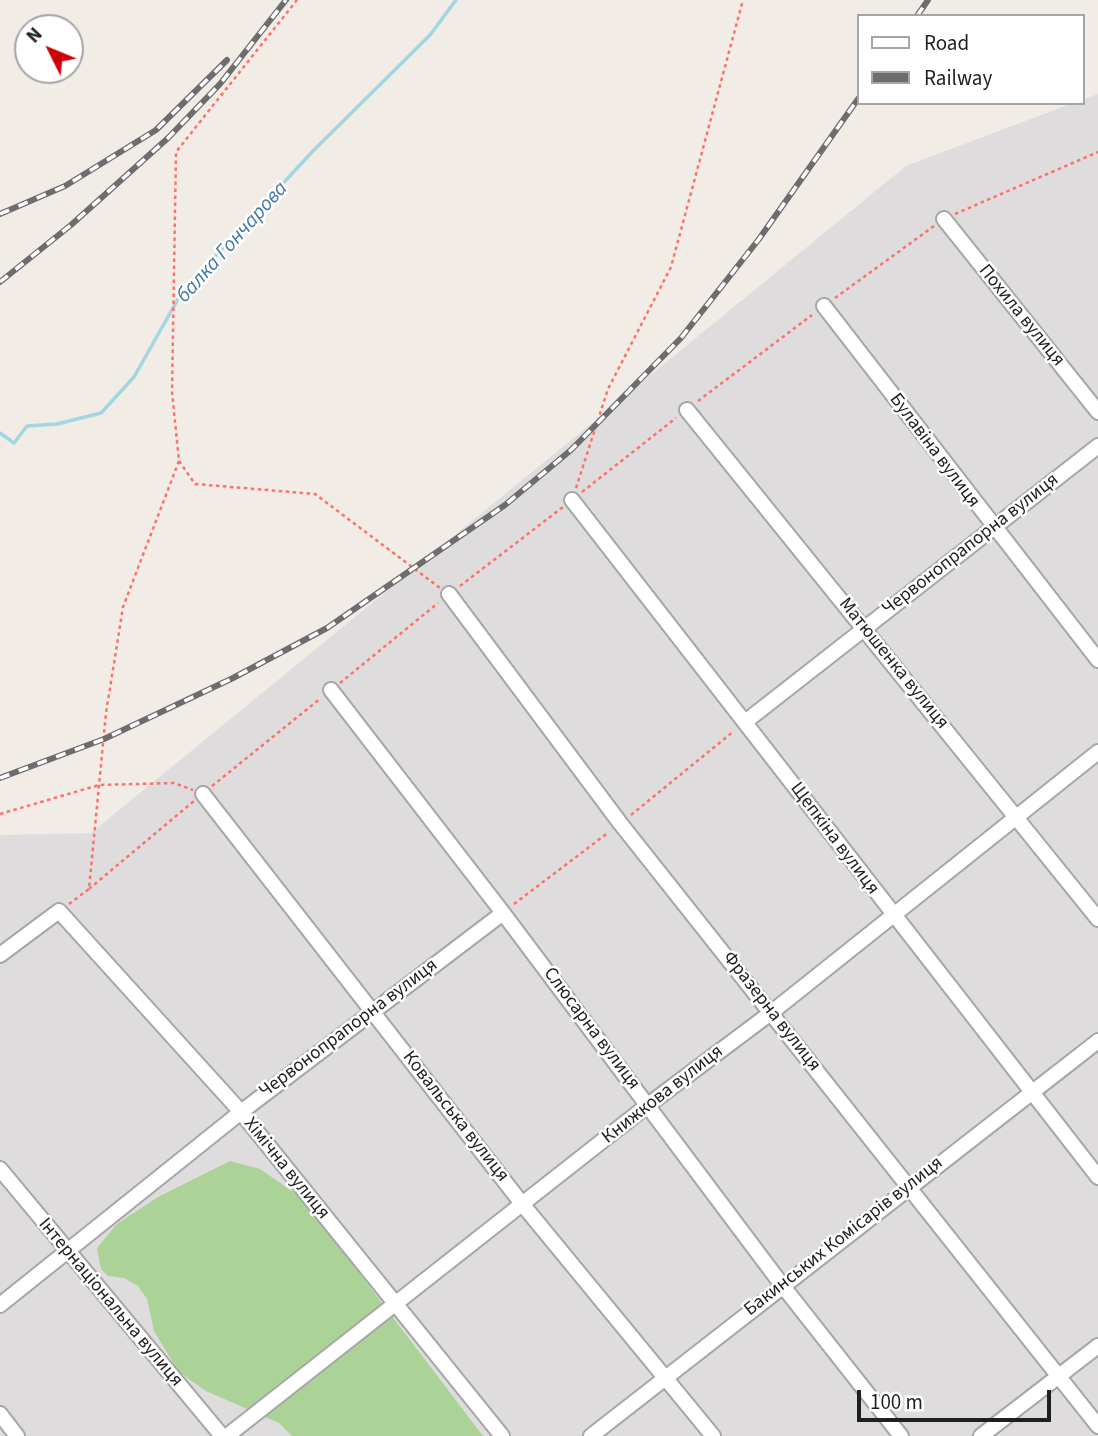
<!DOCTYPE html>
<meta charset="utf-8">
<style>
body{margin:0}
#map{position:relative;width:1098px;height:1436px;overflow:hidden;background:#f1ece5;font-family:"Source Sans 3",sans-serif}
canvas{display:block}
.legend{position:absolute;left:857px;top:14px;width:228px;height:91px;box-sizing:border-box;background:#fff;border:2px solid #a5a5a5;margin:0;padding:9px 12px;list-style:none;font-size:21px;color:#1f1f1f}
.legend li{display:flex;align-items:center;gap:14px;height:35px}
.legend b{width:35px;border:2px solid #a5a5a5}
.north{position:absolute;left:14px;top:14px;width:70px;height:70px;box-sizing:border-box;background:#fff;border:2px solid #a5a5a5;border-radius:50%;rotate:313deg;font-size:19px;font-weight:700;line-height:28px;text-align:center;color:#1f1f1f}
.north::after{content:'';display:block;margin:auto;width:24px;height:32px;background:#cf0009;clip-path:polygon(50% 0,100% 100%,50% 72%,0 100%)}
.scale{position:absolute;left:857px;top:1390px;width:194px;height:32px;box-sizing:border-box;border:4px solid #1f1f1f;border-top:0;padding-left:9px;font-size:21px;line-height:24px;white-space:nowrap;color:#1f1f1f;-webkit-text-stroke:5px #fff;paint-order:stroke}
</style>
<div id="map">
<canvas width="1098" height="1436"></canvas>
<ul class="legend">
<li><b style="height:9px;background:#fff"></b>Road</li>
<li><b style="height:9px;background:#6d6d6d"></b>Railway</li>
</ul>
<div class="north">N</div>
<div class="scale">100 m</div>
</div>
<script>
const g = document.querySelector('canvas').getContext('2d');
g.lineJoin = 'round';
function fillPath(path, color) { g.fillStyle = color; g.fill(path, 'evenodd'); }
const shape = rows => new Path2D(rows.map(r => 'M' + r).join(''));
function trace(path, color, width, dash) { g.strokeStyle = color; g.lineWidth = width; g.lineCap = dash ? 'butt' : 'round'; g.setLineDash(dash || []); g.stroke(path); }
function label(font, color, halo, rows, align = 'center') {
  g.font = font + ' "Source Sans 3",sans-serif'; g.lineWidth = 5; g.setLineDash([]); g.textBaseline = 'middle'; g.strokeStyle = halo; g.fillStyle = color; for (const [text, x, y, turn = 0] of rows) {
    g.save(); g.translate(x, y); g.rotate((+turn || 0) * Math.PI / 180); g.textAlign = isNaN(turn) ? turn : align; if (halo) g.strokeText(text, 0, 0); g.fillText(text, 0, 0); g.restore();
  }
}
const residential = shape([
 [1098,94,1098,1436,0,1436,0,835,91,833,906,166,1073,103,1082,103,1082,100]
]);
const forest = shape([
 [230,1161,260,1169,302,1198,483,1436,292,1436,279,1423,206,1391,179,1372,154,1331,147,1299,138,1286,124,1278,108,1276,101,1269,97,1248,117,1224,158,1197]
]);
const stream = shape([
 [0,433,14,443,27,426,57,424,101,413,134,377,182,292,313,151,430,35,456,0]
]);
const path = shape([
 [955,214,1098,152],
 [835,298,934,226],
 [698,401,812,315],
 [179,461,195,484,315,494,440,588],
 [576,488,608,389,671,267,743,0],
 [582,492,676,418],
 [460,586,563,507],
 [340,683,438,603],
 [212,786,321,698],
 [0,814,99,785,174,783,193,790],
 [631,815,734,731],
 [89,889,194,801],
 [69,904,89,889,106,713,123,607,179,461,172,392,176,152,297,0],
 [514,904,609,832]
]);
const minor = shape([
 [944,219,1098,412],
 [824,306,1098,660],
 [687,410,1098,919],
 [572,500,1098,1177],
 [449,594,620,823,1098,1426],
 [331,690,503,913,782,1285,901,1436],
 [745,722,1098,446],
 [203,794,523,1205,713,1436],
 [0,955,59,911,241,1112,502,1436],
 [0,1169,222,1436],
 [0,1305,241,1112,503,913],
 [0,1414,17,1436],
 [227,1436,648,1105,772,1012,1098,752],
 [591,1436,1098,1041],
 [981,1436,1098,1346]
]);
const rail = shape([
 [917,16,928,0],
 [0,214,65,186,156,130,227,60],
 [0,282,71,225,168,138,220,84,286,0],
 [0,778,104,739,233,678,327,628,505,505,571,450,681,338,759,239,858,99]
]);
const streetNames = [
 ["Похила вулиця",1021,316,51],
 ["Булавіна вулиця",934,451,53],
 ["Червонопрапорна вулиця",971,545,-38],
 ["Матюшенка вулиця",893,664,51],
 ["Щепкіна вулиця",834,839,53],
 ["Фразерна вулиця",771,1012,52],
 ["Червонопрапорна вулиця",349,1029,-37],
 ["Слюсарна вулиця",591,1029,53],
 ["Книжкова вулиця",663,1095,-38],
 ["Ковальська вулиця",455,1117,52],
 ["Хімічна вулиця",286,1169,51],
 ["Бакинських Комісарів вулиця",844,1237,-38],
 ["Інтернаціональна вулиця",110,1303,50]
];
const waterNames = [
 ["балка Гончарова",233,243,-48]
];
fillPath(residential, '#dedcdc');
fillPath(forest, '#abd397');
trace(stream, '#a3d6e1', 3.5);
trace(minor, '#a6a6a6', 18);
trace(path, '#ff7068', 2.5, [3.5, 3.5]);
trace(minor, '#fff', 14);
trace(rail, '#6d6d6d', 6);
trace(rail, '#fff', 3.5, [10]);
label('19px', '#1f1f1f', '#fff', streetNames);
label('italic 21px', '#4078a6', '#fff', waterNames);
</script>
